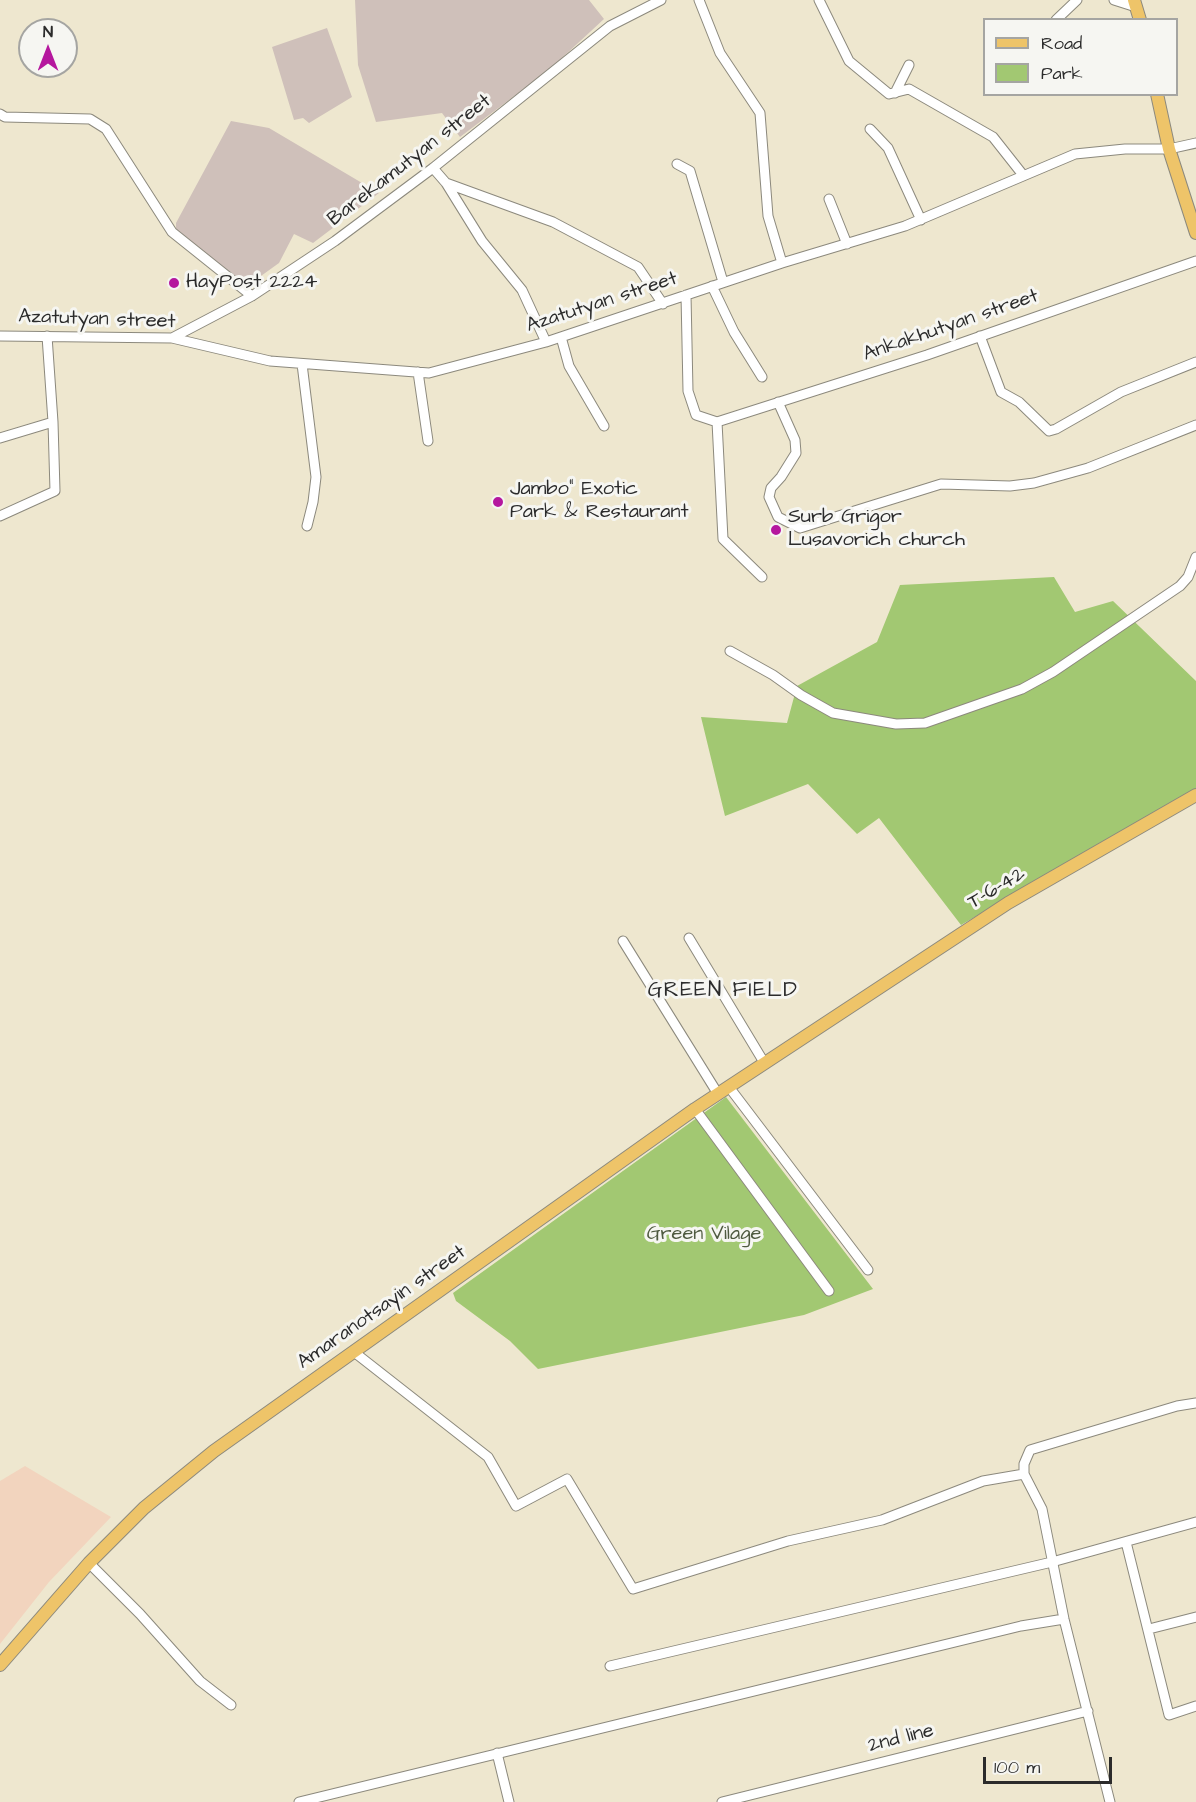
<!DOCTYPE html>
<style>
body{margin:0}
#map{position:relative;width:1196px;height:1802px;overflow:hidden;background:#eee7cf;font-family:"Architects Daughter",sans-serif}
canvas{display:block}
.legend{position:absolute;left:983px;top:18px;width:195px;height:78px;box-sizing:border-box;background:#f6f6f2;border:2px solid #a5a5a2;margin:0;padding:8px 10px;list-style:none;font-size:18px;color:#2b2b2b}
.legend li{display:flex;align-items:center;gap:12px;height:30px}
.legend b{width:30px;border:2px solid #a5a5a2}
.north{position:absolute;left:18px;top:18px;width:60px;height:60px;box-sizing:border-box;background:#f6f6f2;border:2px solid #a5a5a2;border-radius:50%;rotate:0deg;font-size:16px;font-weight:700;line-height:24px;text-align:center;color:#2b2b2b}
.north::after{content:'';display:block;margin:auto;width:21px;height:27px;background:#b5179e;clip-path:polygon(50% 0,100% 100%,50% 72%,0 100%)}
.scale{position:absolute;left:983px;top:1757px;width:129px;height:27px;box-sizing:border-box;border:3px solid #2b2b2b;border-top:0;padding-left:8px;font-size:18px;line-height:21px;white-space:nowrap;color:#2b2b2b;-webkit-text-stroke:4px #f6f6f2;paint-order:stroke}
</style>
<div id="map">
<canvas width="1196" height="1802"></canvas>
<ul class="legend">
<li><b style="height:8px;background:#eec469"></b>Road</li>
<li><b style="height:16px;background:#a2c872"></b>Park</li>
</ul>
<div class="north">N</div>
<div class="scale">100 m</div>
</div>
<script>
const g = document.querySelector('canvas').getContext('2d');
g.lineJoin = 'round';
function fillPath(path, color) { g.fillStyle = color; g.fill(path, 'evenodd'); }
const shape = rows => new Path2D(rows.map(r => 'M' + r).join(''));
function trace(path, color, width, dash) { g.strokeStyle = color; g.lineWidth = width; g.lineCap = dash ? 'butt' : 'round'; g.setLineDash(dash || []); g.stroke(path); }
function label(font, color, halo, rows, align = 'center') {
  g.font = font + ' "Architects Daughter",sans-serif'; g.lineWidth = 6; g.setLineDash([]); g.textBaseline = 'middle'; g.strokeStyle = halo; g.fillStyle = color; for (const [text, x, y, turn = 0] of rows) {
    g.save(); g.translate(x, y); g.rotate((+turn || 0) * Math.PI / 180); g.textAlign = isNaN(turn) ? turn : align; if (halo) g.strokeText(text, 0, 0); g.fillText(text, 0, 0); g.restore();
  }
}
const built = shape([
 [25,1466,111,1517,49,1582,0,1644,0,1481]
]);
const industrial = shape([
 [355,0,589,0,604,19,550,69,460,137,442,113,376,122,358,65],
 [327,28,352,97,309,123,303,118,294,120,272,47],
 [231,121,269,128,379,193,313,243,294,234,279,263,247,286,176,231,176,223]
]);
const green = shape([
 [1054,577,1075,612,1113,601,1196,681,1196,788,961,925,879,818,857,834,808,784,725,816,701,717,787,723,797,686,877,642,900,585],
 [726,1097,873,1289,804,1315,538,1369,510,1341,456,1301,453,1293]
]);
const minor = shape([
 [699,0,720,53,760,113,768,216,782,263],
 [819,0,849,61,889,94,909,89,993,137,1023,175],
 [1114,0,1136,7],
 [1056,20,1077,0],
 [895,93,909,65],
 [0,114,5,117,90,119,106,129,172,232,252,296],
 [870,129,888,148,921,220],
 [677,164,690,171,723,282],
 [433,168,446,183,482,241,522,290,546,342],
 [446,183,553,222,638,267,663,304],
 [829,199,847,244],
 [712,286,734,332,762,377],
 [686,295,688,391,696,415,717,422],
 [0,336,172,338,270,361,429,373,546,342,782,263,905,226,1075,154,1125,149,1169,149,1196,143],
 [980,336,1001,392,1019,402,1049,431,1056,429,1121,392,1196,362],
 [561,337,569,366,604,426],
 [172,338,252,296,335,241,433,168,610,26,661,0],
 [302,364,316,477,313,502,307,526],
 [418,372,428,441],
 [778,402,795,440,796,453,781,477,771,488,769,497,778,517,800,528,941,484,1010,486,1034,483,1088,468,1196,425],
 [717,422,927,355,1196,261],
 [717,422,723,539,762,577],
 [0,438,53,422],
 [0,516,55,491,53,422,47,336],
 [730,651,773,675,801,695,833,713,896,724,925,723,1022,689,1053,672,1180,586,1188,577,1196,557],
 [689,938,765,1064],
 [623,941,718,1094],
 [729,1087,868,1270],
 [695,1109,829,1291],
 [354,1352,488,1457,516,1506,567,1479,633,1589,788,1541,882,1520,983,1481,1024,1474,1042,1509,1064,1619,1110,1802],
 [1024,1474,1024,1464,1030,1450,1177,1406,1196,1403],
 [1126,1542,1169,1715,1196,1706],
 [89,1563,140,1614,200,1681,231,1705],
 [1149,1629,1196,1617],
 [610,1666,1052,1562,1196,1522],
 [497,1753,509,1802],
 [299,1802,1021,1626,1064,1619],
 [722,1802,1088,1711]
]);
const major = shape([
 [1134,0,1140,20],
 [1157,94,1169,149,1196,233],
 [0,1665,89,1563,144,1508,214,1451,695,1109,1008,903,1196,795]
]);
const markers = [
 [174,283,6,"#b5179e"],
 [498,502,6,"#b5179e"],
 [776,530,6,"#b5179e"]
];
const streetNames = [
 ["Barekamutyan street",410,161,-38],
 ["Azatutyan street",602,303,-18],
 ["Azatutyan street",97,320,2],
 ["Ankakhutyan street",951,326,-19],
 ["T-6-42",997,889,-31],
 ["Amaranotsayin street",382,1308,-35],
 ["2nd line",901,1739,-14]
];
const poiNames = [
 ["HayPost 2224",186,283],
 ["Jambo\" Exotic",510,490],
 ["Park & Restaurant",510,513],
 ["Surb Grigor",788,518],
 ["Lusavorich church",788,541]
];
const parkNames = [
 ["Green Vilage",704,1235]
];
const neighbourhoodNames = [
 ["GREEN FIELD",723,992]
];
fillPath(built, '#f2d4be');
fillPath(industrial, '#cfc0ba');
fillPath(green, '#a2c872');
trace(minor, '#8c897d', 11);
trace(major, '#8c897d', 14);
trace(minor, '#fff', 9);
trace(major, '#eec469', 12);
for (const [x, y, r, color] of markers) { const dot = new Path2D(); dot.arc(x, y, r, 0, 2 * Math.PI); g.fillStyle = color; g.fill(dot); trace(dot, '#f6f6f2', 2); }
label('20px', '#2b2b2b', '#f6f6f2', streetNames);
label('20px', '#2b2b2b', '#f6f6f2', poiNames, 'left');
label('20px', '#4f5a40', '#f6f6f2', parkNames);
g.letterSpacing = '1.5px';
label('21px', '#2b2b2b', '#f6f6f2', neighbourhoodNames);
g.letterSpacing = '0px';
</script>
